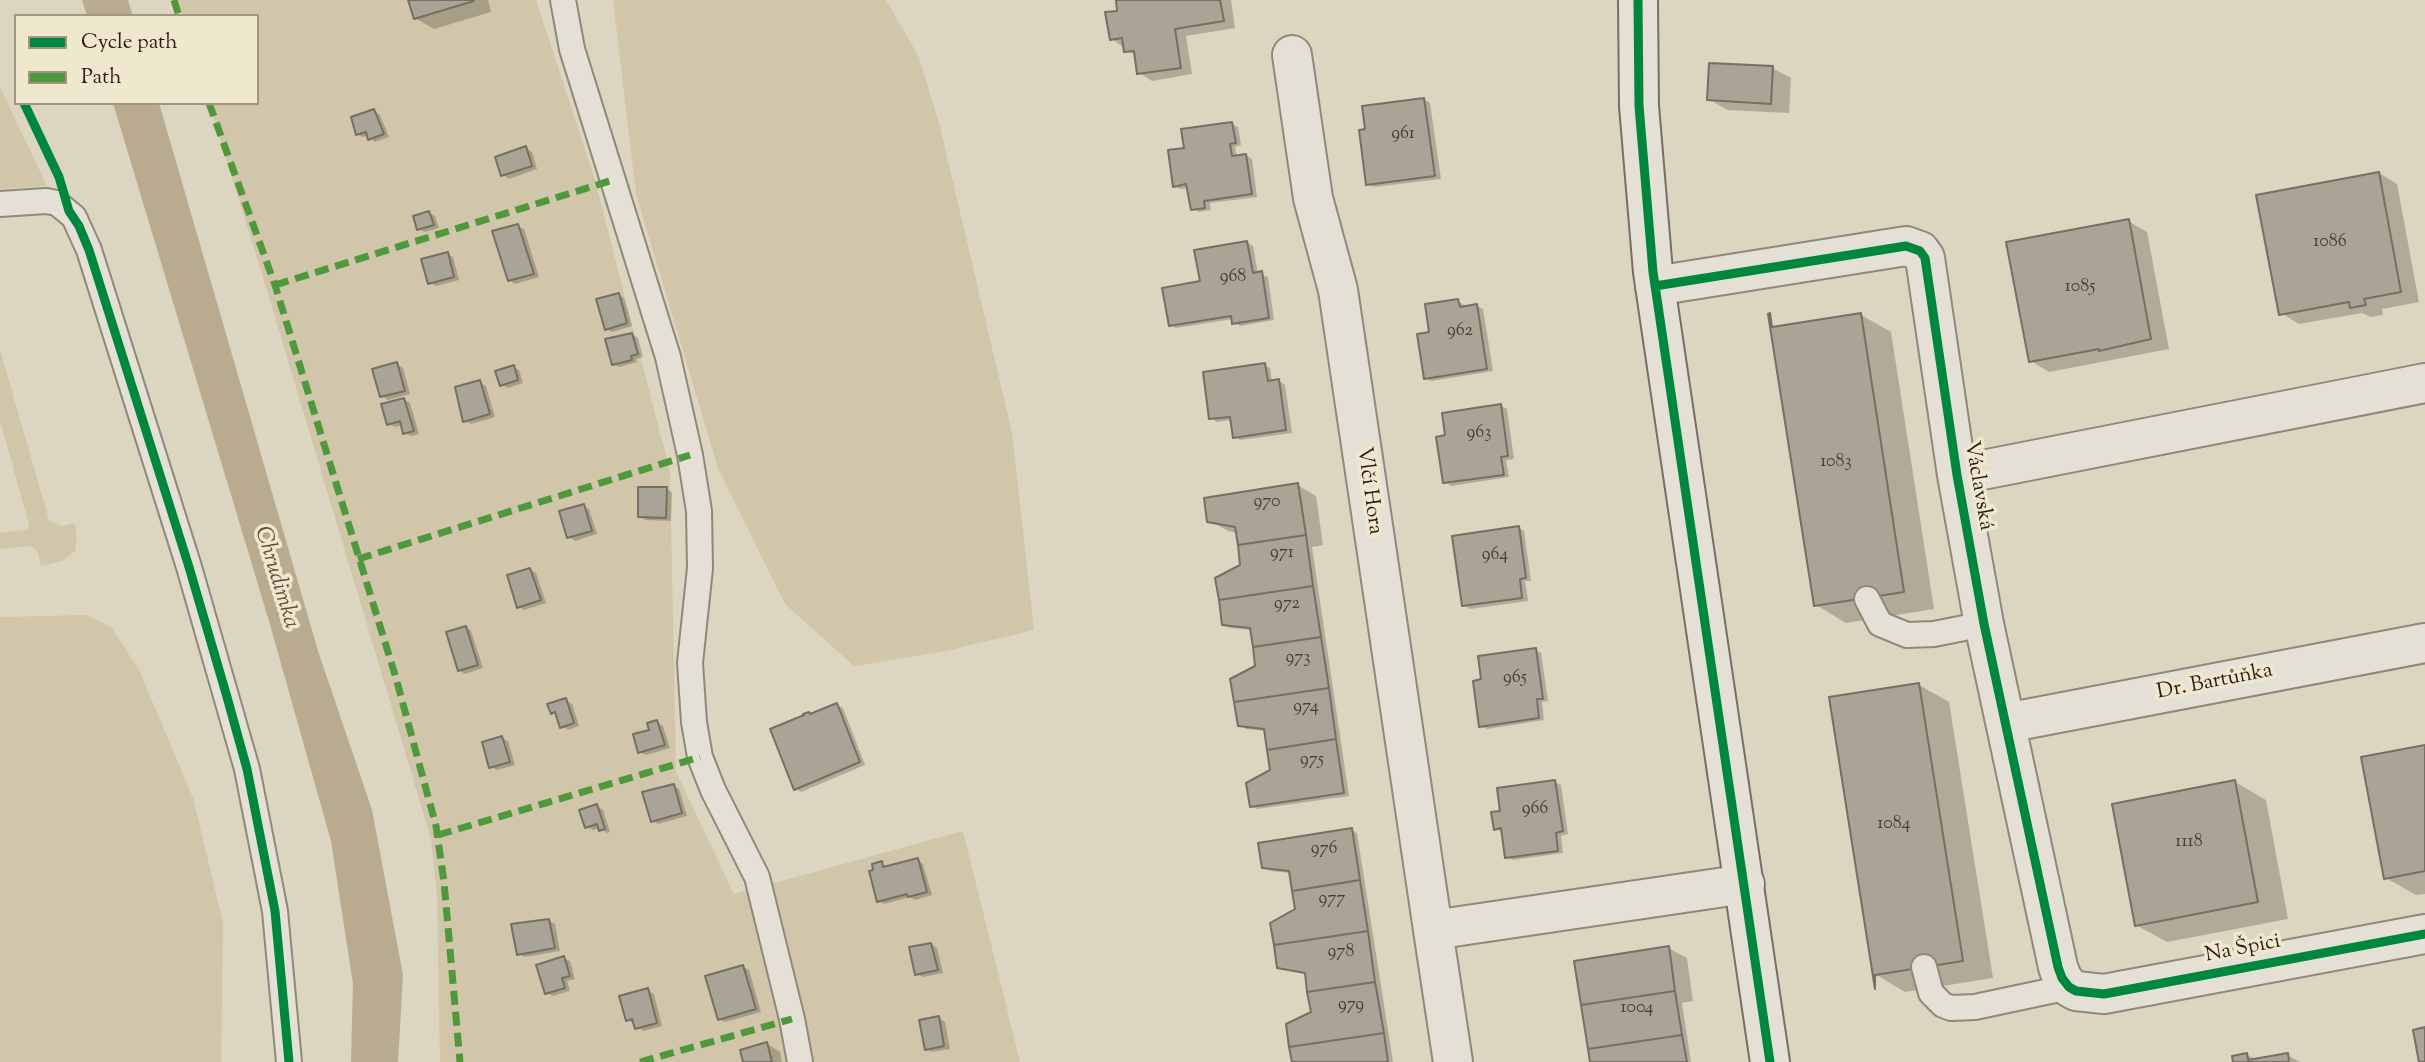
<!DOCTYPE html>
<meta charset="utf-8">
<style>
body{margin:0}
#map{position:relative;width:2425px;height:1062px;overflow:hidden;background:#dcd5bf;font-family:"Sorts Mill Goudy",serif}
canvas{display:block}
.legend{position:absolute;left:14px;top:14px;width:245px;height:91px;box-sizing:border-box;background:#f0e8ce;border:2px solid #a19682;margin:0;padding:9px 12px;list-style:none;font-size:21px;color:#2b1a10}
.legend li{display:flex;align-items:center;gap:14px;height:35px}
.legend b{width:35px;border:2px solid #a19682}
</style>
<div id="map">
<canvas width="2425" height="1062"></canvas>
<ul class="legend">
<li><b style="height:9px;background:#00873e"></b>Cycle path</li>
<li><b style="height:9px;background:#4f993c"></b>Path</li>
</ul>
</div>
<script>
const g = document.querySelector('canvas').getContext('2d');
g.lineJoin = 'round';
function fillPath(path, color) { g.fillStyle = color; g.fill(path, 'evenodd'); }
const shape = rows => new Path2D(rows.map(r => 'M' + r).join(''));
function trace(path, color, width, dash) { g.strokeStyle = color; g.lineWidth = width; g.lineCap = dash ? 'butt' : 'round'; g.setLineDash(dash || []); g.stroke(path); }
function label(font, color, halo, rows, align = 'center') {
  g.font = font + ' "Sorts Mill Goudy",serif'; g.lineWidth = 7; g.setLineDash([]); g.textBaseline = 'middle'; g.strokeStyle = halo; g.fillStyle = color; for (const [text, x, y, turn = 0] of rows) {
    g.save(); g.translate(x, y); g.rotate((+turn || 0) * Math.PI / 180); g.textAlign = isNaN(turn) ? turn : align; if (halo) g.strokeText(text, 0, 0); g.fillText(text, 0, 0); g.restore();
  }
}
const green = shape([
 [178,0,536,0,594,177,670,471,676,772,734,894,963,831,1020,1062,440,1062,437,894,431,839,266,287,209,103,257,103,257,16,183,16],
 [613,0,886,0,919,57,940,127,1012,433,1034,630,941,652,854,666,785,604,718,468,636,194],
 [0,87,47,186,0,189],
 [0,350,49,520,61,526,75,523,77,538,75,551,62,561,41,566,37,551,31,546,0,549,0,533,25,530,29,528,29,524,0,421],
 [87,615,111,627,139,670,193,798,223,923,221,1062,0,1062,0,617]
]);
const water = shape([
 [82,0,128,0,133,16,87,16],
 [113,103,159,103,318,651,372,810,403,975,398,1062,351,1062,353,984,331,841,269,621]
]);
const shadow = shape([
 [409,0,488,0,491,12,434,29,415,18],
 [1117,0,1231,0,1235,28,1186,36,1192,74,1152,81,1139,73,1137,57,1112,39,1119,12],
 [1772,68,1791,78,1789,113,1727,110,1709,99],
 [1424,99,1430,103,1441,179,1374,187,1368,184],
 [374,111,380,115,389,137,375,142,368,135,363,137,357,134],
 [1232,124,1238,127,1241,145,1235,147,1237,157,1246,155,1252,159,1257,197,1210,203,1211,210,1199,212,1193,209,1188,188,1180,189,1174,186,1186,150],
 [526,148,532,152,537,169,509,179,503,175],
 [2379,173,2397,184,2419,302,2382,309,2383,315,2371,317,2362,313,2299,324,2281,313],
 [429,213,435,216,439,228,425,232,419,229],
 [2128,221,2147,232,2169,349,2049,372,2031,361],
 [518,226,524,229,539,277,515,284,509,280],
 [1247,242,1253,246,1258,274,1268,277,1274,320,1240,326,1234,322,1233,319,1176,328,1170,325,1202,283],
 [447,254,453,257,459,280,436,286,430,283],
 [618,294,624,298,632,326,612,332,606,329],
 [1458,301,1464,305,1464,308,1477,306,1483,309,1493,371,1431,381,1425,378,1431,333],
 [1861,315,1891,332,1934,609,1846,623,1816,605],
 [632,334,638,338,643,357,636,359,637,362,619,367,613,364],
 [397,364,403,368,410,394,388,400,382,396],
 [1264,365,1270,368,1272,382,1279,381,1285,385,1292,433,1240,440,1234,436,1232,420,1217,422,1211,418],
 [513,367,519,370,523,383,508,388,502,385],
 [480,382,486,386,495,417,471,424,465,421],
 [404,399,410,403,419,434,411,436,405,433,403,425,395,427,389,424],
 [1501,406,1507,409,1514,459,1506,460,1509,477,1451,486,1445,482,1447,437],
 [1297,485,1316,496,1323,545,1312,547,1349,796,1257,809,1251,806,1272,771,1266,731,1246,729,1240,725,1257,667,1252,630,1230,628,1224,624,1242,566,1237,533,1228,531,1209,520],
 [666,489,672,492,671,521,646,520,640,516],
 [583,506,589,509,597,534,575,541,569,537],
 [1518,528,1524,531,1531,581,1525,581,1528,601,1470,609,1464,605],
 [530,570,536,573,546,603,524,610,518,606],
 [466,627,471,631,483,668,465,674,459,670],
 [1536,650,1541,653,1548,701,1542,702,1544,720,1487,729,1481,726,1483,680],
 [1919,685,1949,702,1993,978,1905,992,1875,974],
 [566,700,572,704,579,726,568,730,562,726,558,716,552,713],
 [837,705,843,708,865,765,801,792,795,788,812,715],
 [657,722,663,726,670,748,646,755,640,752],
 [502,738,508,741,515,765,497,770,491,767],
 [2425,747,2425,894,2416,895,2386,878],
 [1555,782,1561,785,1568,834,1561,836,1563,853,1513,860,1507,857,1502,832,1496,828,1502,812],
 [2235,782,2266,800,2288,919,2167,942,2136,925],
 [673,786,679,789,687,816,658,824,652,820],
 [597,806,603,810,610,832,607,833,600,828,593,830,587,827],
 [1351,830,1357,833,1393,1062,1294,1062,1313,1013,1307,974,1279,966,1297,910,1291,873,1270,871,1264,867],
 [917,860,923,864,932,895,915,900,910,897,884,904,878,900,881,863,887,867],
 [549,921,555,924,560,951,525,957,519,954],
 [931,944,937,948,943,973,923,977,917,974],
 [1668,948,1687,958,1693,1001,1682,1003,1691,1062,1591,1062],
 [564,958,570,961,575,979,567,981,570,991,553,996,547,993],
 [743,967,749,970,761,1012,725,1022,719,1019],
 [648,990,654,994,662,1026,643,1031,627,1019],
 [939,1018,945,1022,950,1049,932,1052,926,1049],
 [767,1044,780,1052,782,1062,745,1062],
 [2247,1055,2257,1060,2287,1055,2300,1062,2235,1062]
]);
const building = shape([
 [408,0,473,0,474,1,414,19,408,0],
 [1116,0,1220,0,1224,21,1175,29,1181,68,1137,74,1134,51,1124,52,1122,38,1110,40,1105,12,1117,11,1116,0],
 [1709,63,1773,66,1771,104,1707,100,1709,63],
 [1424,98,1435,176,1366,185,1359,130,1365,129,1362,106,1424,98],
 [374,109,384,134,368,140,366,132,356,135,351,117,374,109],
 [1232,122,1236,143,1230,144,1232,156,1246,154,1252,194,1204,201,1205,208,1191,210,1186,184,1173,187,1168,150,1184,148,1181,129,1232,122],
 [526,146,532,166,501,176,495,157,526,146],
 [2379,172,2401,292,2364,299,2366,305,2350,308,2349,302,2279,315,2256,195,2379,172],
 [429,211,434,225,417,230,413,216,429,211],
 [2129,219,2151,339,2099,351,2099,349,2029,362,2006,242,2129,219],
 [518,224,534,274,508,281,492,231,518,224],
 [1247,241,1253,273,1262,271,1269,318,1232,324,1231,316,1169,326,1162,288,1200,281,1194,250,1247,241],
 [448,252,454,277,428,284,421,259,448,252],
 [619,293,627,323,605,330,596,299,619,293],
 [1458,299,1460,307,1477,304,1487,369,1424,379,1417,334,1429,332,1425,304,1458,299],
 [1770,313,1772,327,1861,313,1904,592,1814,606,1768,314,1770,313],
 [632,333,638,354,631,356,632,360,612,365,605,339,632,333],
 [397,362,405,391,380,397,372,369,397,362],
 [1265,363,1268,381,1279,379,1286,430,1233,438,1230,417,1209,419,1203,372,1265,363],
 [514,365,518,380,500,386,495,371,514,365],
 [480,380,490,414,463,422,455,387,480,380],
 [404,398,414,431,403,434,400,421,387,425,381,404,404,398],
 [1501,404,1508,456,1501,457,1504,475,1443,483,1436,437,1445,435,1442,413,1501,404],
 [1298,483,1306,535,1238,545,1235,527,1207,522,1204,498,1298,483],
 [638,487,667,487,666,518,638,517,638,487],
 [584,504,592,531,567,538,559,511,584,504],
 [1519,526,1526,578,1520,579,1522,598,1462,606,1452,536,1519,526],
 [1306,535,1313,586,1219,600,1215,578,1240,565,1238,545,1306,535],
 [530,568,541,600,517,608,507,575,530,568],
 [1313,586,1321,637,1253,647,1250,628,1222,625,1219,600,1313,586],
 [466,626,478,665,458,671,446,632,466,626],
 [1321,637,1329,688,1234,702,1230,679,1255,666,1253,647,1321,637],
 [1536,648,1543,699,1537,699,1539,718,1479,727,1473,681,1481,679,1478,656,1536,648],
 [1919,683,1963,961,1875,975,1875,989,1829,697,1919,683],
 [1329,688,1336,739,1267,750,1264,729,1238,726,1234,702,1329,688],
 [566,698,574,723,560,728,555,712,551,714,547,704,566,698],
 [837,703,860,762,794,790,770,729,804,715,803,714,809,712,810,714,837,703],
 [657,720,665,745,638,753,633,734,649,730,647,723,657,720],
 [502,736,510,762,489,768,482,742,502,736],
 [1336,739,1344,793,1250,807,1246,783,1270,770,1267,750,1336,739],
 [2425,745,2425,871,2384,879,2361,757,2425,745],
 [1555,780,1563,831,1556,833,1558,851,1505,858,1501,828,1494,830,1491,812,1500,811,1497,788,1555,780],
 [2235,780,2258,902,2135,926,2112,804,2235,780],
 [674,784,682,813,651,822,642,792,674,784],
 [597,804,605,829,599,831,597,824,585,828,579,810,597,804],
 [1352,828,1360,880,1292,891,1289,871,1262,868,1258,843,1352,828],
 [918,858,927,892,908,897,907,894,877,902,869,871,873,870,872,864,882,861,883,867,918,858],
 [1360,880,1368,931,1274,945,1270,923,1295,909,1292,891,1360,880],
 [549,919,555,948,517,955,511,924,549,919],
 [1368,931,1375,982,1307,992,1305,973,1277,968,1274,945,1368,931],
 [931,943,938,970,915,975,909,947,931,943],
 [1669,946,1675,991,1581,1005,1574,961,1669,946],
 [564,956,570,976,562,978,565,988,545,994,536,965,564,956],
 [743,965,756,1009,718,1020,705,976,743,965],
 [1375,982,1384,1033,1289,1047,1286,1024,1311,1012,1307,992,1375,982],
 [648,988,657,1023,635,1029,632,1019,626,1021,619,996,648,988],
 [1675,991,1682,1035,1588,1049,1581,1005,1675,991],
 [939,1016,944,1046,925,1050,919,1020,939,1016],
 [2425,1027,2425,1062,2419,1062,2413,1030,2425,1027],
 [1384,1033,1388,1062,1292,1062,1289,1047,1384,1033],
 [1682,1035,1687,1062,1590,1062,1588,1049,1682,1035],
 [767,1042,772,1062,743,1062,740,1050,767,1042],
 [2247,1053,2248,1060,2288,1053,2289,1062,2233,1062,2232,1056,2247,1053]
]);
const lane = shape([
 [563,0,572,49,668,357,690,455,699,511,700,568,690,663,694,722,700,757,713,790,757,877,792,1019,800,1062],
 [0,204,46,201,57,203,74,217,89,250,189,567,247,769,275,911,289,1062],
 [1867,599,1880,624,1907,635,1934,634,1984,624],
 [1924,967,1931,993,1943,1005,1951,1008,1975,1007,2069,987]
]);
const street = shape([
 [1292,55,1313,198,1338,290,1433,930],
 [1655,286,1906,246,1920,251,1925,258,1957,475,1984,624,2058,967,2062,978,2069,987,2076,991,2104,994,2425,934],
 [1957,475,2425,383],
 [2006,723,2425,643],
 [1453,1062,1433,930,1745,884]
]);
const secondary = shape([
 [1638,0,1639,106,1653,272,1770,1062]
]);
const quiet = shape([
 [174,0,179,16],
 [209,103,275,285,396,678,436,826,444,882,460,1062],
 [275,285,613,180],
 [358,559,690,455],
 [438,835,700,757],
 [640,1062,792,1019]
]);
const cycleway = shape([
 [1638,0,1639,106,1653,272,1770,1062],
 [24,103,59,177,69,211,79,226,89,250,189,567,227,697,247,769,275,911,289,1062],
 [1655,286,1906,246,1920,251,1925,258,1957,475,1984,624,2058,967,2062,978,2069,987,2076,991,2104,994,2425,934]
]);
const numberNames = [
 ["961",1403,135],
 ["1086",2330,243],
 ["968",1233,278],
 ["1085",2080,288],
 ["962",1460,332],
 ["963",1479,434],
 ["1083",1836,463],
 ["970",1267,503],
 ["971",1282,554],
 ["964",1495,556],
 ["972",1287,605],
 ["973",1298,659],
 ["965",1515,679],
 ["974",1306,708],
 ["975",1312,761],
 ["966",1535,810],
 ["1084",1894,825],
 ["1118",2189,843],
 ["976",1324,850],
 ["977",1332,900],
 ["978",1341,953],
 ["979",1351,1006],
 ["1004",1637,1009]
];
const streetNames = [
 ["Václavská",1977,486,80],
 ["Vlčí Hora",1368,491,82],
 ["Dr. Bartůňka",2215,683,-11],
 ["Na Špici",2243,950,-11]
];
const waterNames = [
 ["Chrudimka",275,578,73]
];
fillPath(green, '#d1c6a9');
fillPath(water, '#b8ab90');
fillPath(shadow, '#0003');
fillPath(building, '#a9a495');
trace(building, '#766f64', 2);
trace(lane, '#8e897b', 28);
trace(street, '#8e897b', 42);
trace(secondary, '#766f64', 42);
trace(lane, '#e4e0d5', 24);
trace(street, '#e4e0d5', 38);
trace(secondary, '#e4e0d5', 38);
trace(quiet, '#4f993c', 7, [14, 7]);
trace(cycleway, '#00873e', 9);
label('18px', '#4a3c31', null, numberNames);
label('21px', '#2b1a10', '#f0e8ce', streetNames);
label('italic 23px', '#5d4d3b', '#f0e8ce', waterNames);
</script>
